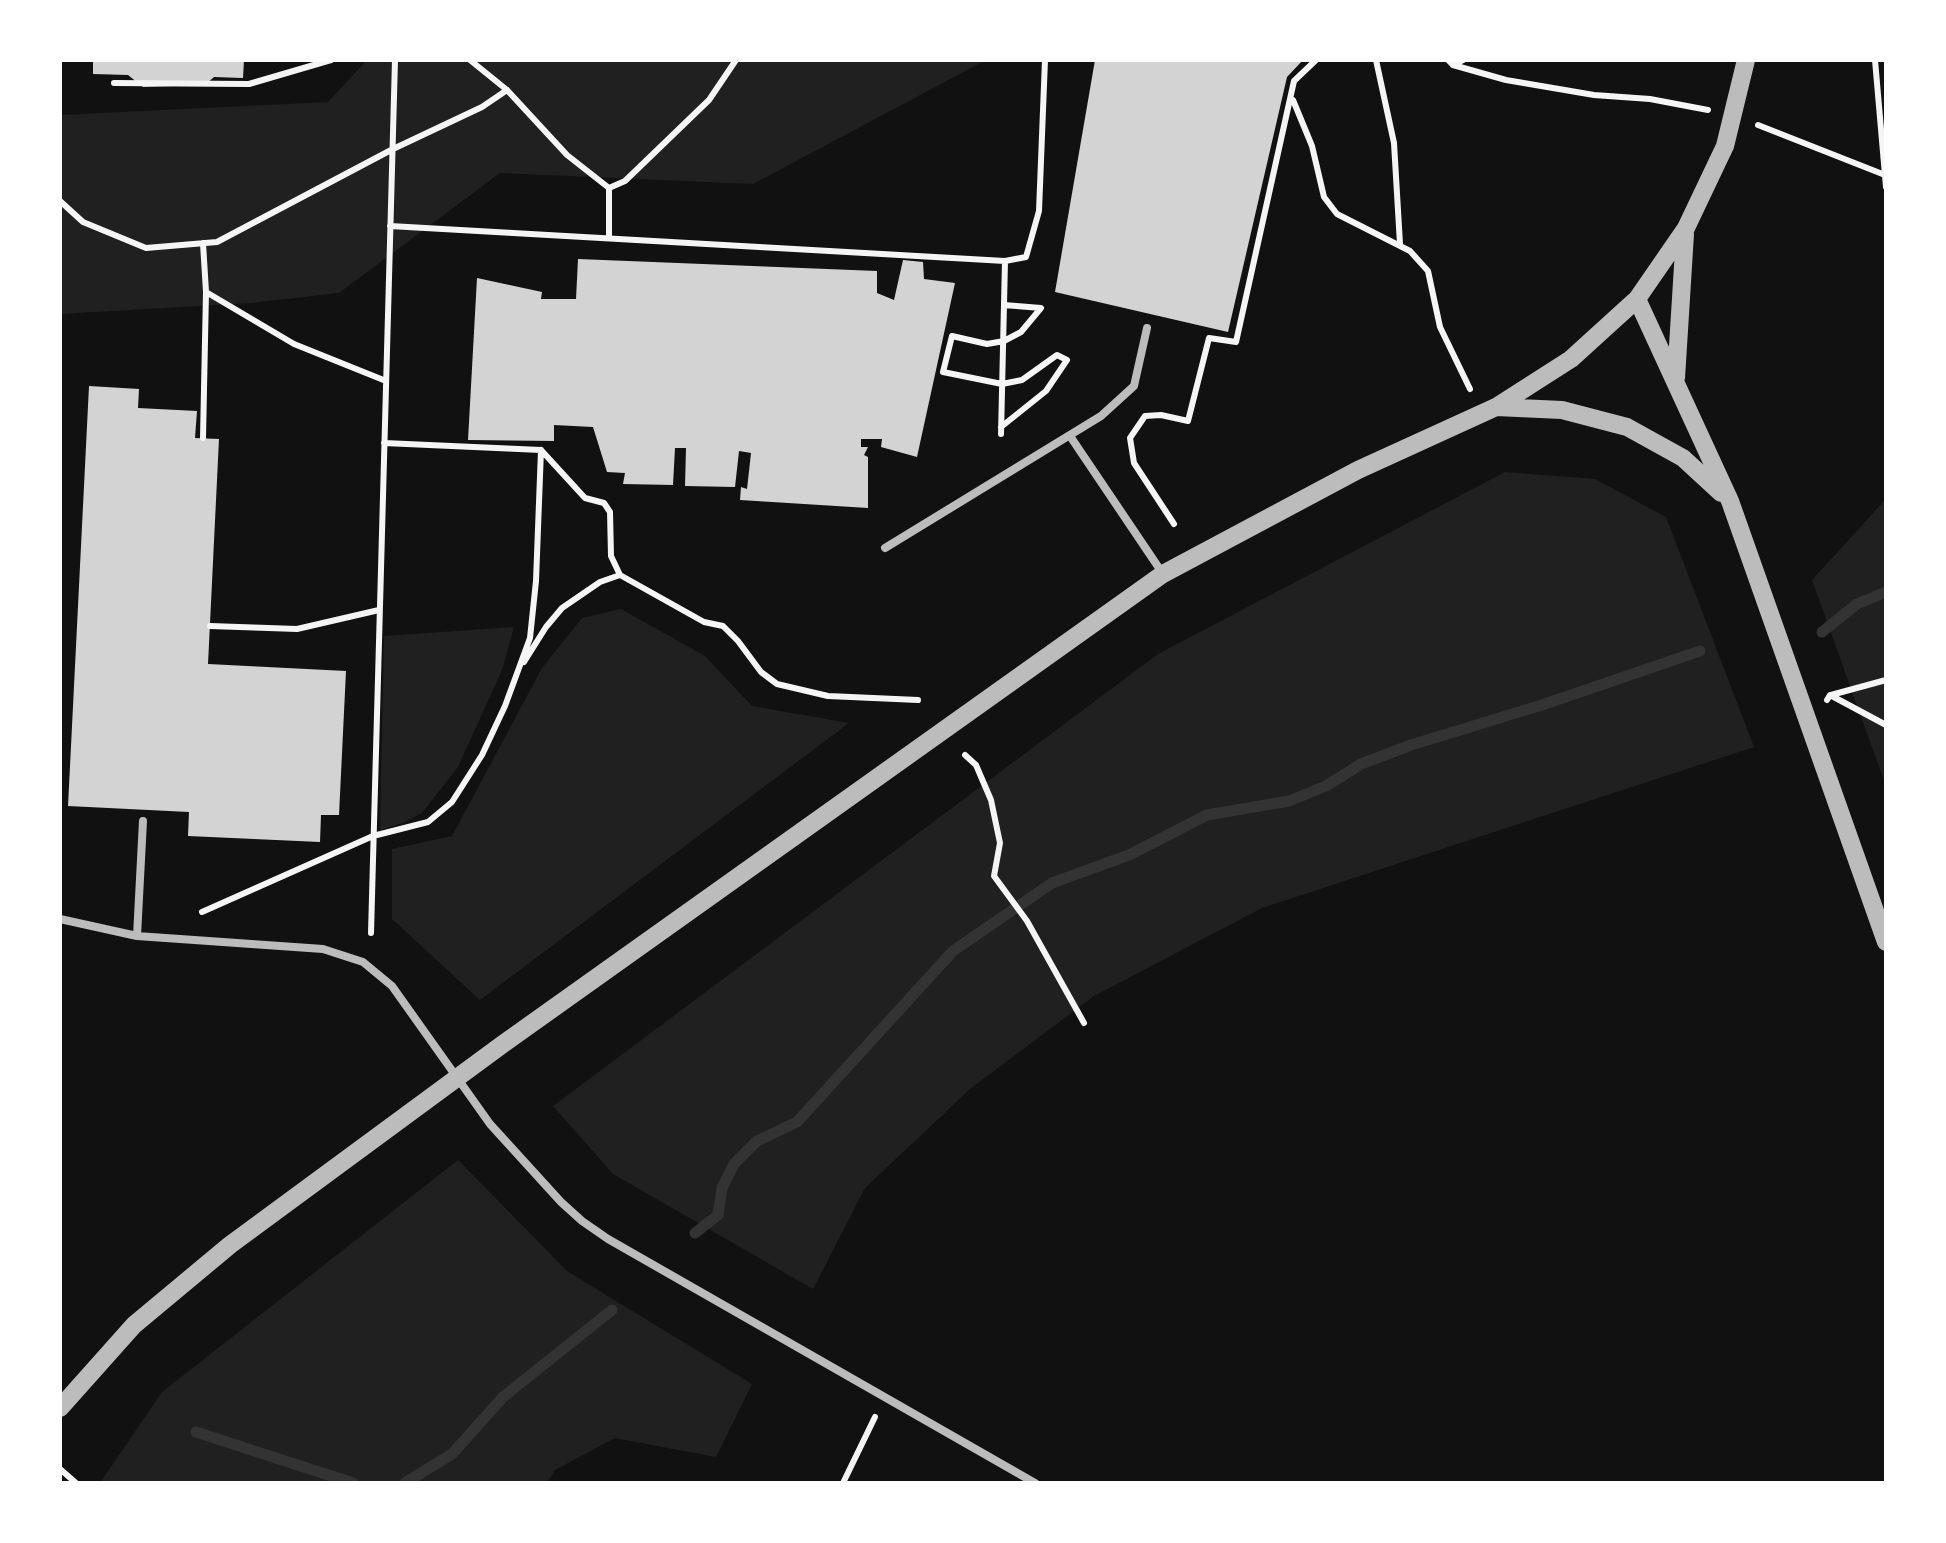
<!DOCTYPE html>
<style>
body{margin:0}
#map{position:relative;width:1946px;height:1543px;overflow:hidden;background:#111;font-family:Commissioner,sans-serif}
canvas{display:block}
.frame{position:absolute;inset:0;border:62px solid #fff;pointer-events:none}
</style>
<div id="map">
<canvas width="1946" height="1543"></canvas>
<div class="frame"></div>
</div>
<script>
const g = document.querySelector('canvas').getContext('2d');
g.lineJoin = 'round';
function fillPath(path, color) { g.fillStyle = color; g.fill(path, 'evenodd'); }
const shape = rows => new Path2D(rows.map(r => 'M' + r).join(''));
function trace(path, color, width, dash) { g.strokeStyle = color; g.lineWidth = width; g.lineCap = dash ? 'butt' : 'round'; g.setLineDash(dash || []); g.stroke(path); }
const green = shape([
 [367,60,986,60,753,184,500,173,339,293,251,303,60,314,60,115,328,102],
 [1505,472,1595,479,1666,517,1754,747,1262,908,1094,996,970,1089,865,1188,813,1289,613,1174,553,1106,1158,654],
 [1886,499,1886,786,1812,580],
 [621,609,705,656,752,706,849,723,480,1000,392,919,392,849,452,836,542,668,582,618],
 [514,627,502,670,458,767,422,813,403,823,380,830,384,636],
 [458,1160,567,1271,752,1384,716,1457,615,1438,555,1470,547,1483,100,1483,162,1392]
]);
const stream = shape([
 [1822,632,1857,604,1886,592],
 [695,1233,718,1215,722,1188,734,1164,757,1141,797,1122,953,951,1052,883,1129,855,1207,815,1289,801,1326,786,1361,764,1411,745,1542,705,1700,651],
 [196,1432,353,1483],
 [405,1483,452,1454,503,1397,612,1310]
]);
const building = shape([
 [93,60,244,60,243,78,214,77,205,85,143,87,128,75,93,74],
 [1095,60,1303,60,1287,77,1228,332,1055,292],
 [578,259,877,271,877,293,894,300,903,260,923,262,924,279,955,283,917,457,881,447,882,439,861,439,861,447,868,447,864,455,868,457,868,508,740,500,741,487,747,489,751,453,739,451,735,487,685,486,686,448,675,448,673,485,623,484,625,473,607,472,593,427,554,425,554,441,468,440,477,278,542,292,541,299,576,299],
 [89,386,139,389,138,408,197,411,195,438,219,439,208,664,346,671,339,815,321,815,320,842,188,836,189,812,68,806]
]);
const path = shape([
 [470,60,507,90,567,155,609,188,609,237],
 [1376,60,1394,143,1400,244],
 [1448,60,1453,65,1463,60],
 [1875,60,1886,187],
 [1453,65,1506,80,1594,95,1650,99,1708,110],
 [114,83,249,84,331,60],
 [1293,100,1312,146,1324,197,1337,214,1410,251,1428,271,1440,327,1470,389],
 [1758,125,1885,175],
 [609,188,625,181,709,100,736,60],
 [60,201,83,222,146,248,217,242,393,149,482,107,507,90],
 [390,226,1005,261,1026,257,1039,211,1045,60],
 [203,243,206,292,294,344,386,381],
 [1001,427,1046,391,1067,360,1057,355,1022,380,1002,384,943,372,952,336,987,344,1004,341,1021,332,1041,308,1004,305],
 [1001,434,1005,261],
 [203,438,206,292],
 [541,450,585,498,604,503,610,512,611,556,620,575,704,622,723,626,738,641,761,672,777,684,828,696,918,700],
 [1174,524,1134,463,1130,438,1145,416,1161,415,1188,421,1209,338,1236,342,1294,81,1316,60],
 [210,626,297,629,379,610],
 [524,662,546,627,562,608,600,582,620,575],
 [1831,695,1886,680],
 [1827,700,1830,695,1886,725],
 [965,755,976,765,991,800,1000,843,994,876,1027,921,1084,1023],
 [202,912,373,836,428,822,452,802,482,755,505,706,530,638,536,581,541,450,384,443],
 [371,933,395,60],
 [60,1469,76,1483],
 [843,1483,875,1417]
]);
const service = shape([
 [1070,436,1163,574],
 [885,548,1101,416,1134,386,1147,328],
 [60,919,137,936,323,949,363,962,392,986,490,1124,561,1202,582,1221,608,1239,1035,1483],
 [137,936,143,821]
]);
const tertiary = shape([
 [1637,299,1730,501,1886,942],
 [1676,378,1685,234],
 [1496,407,1562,410,1627,427,1683,458,1721,493],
 [60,1408,134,1325,230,1245,503,1044,1163,574,1358,470,1496,407,1571,359,1637,299,1686,228,1725,146,1746,60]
]);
fillPath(green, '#202020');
trace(stream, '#333', 11);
fillPath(building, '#d3d3d3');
trace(path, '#f5f5f5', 6);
trace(service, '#bcbcbc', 8);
trace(tertiary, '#bcbcbc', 18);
</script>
